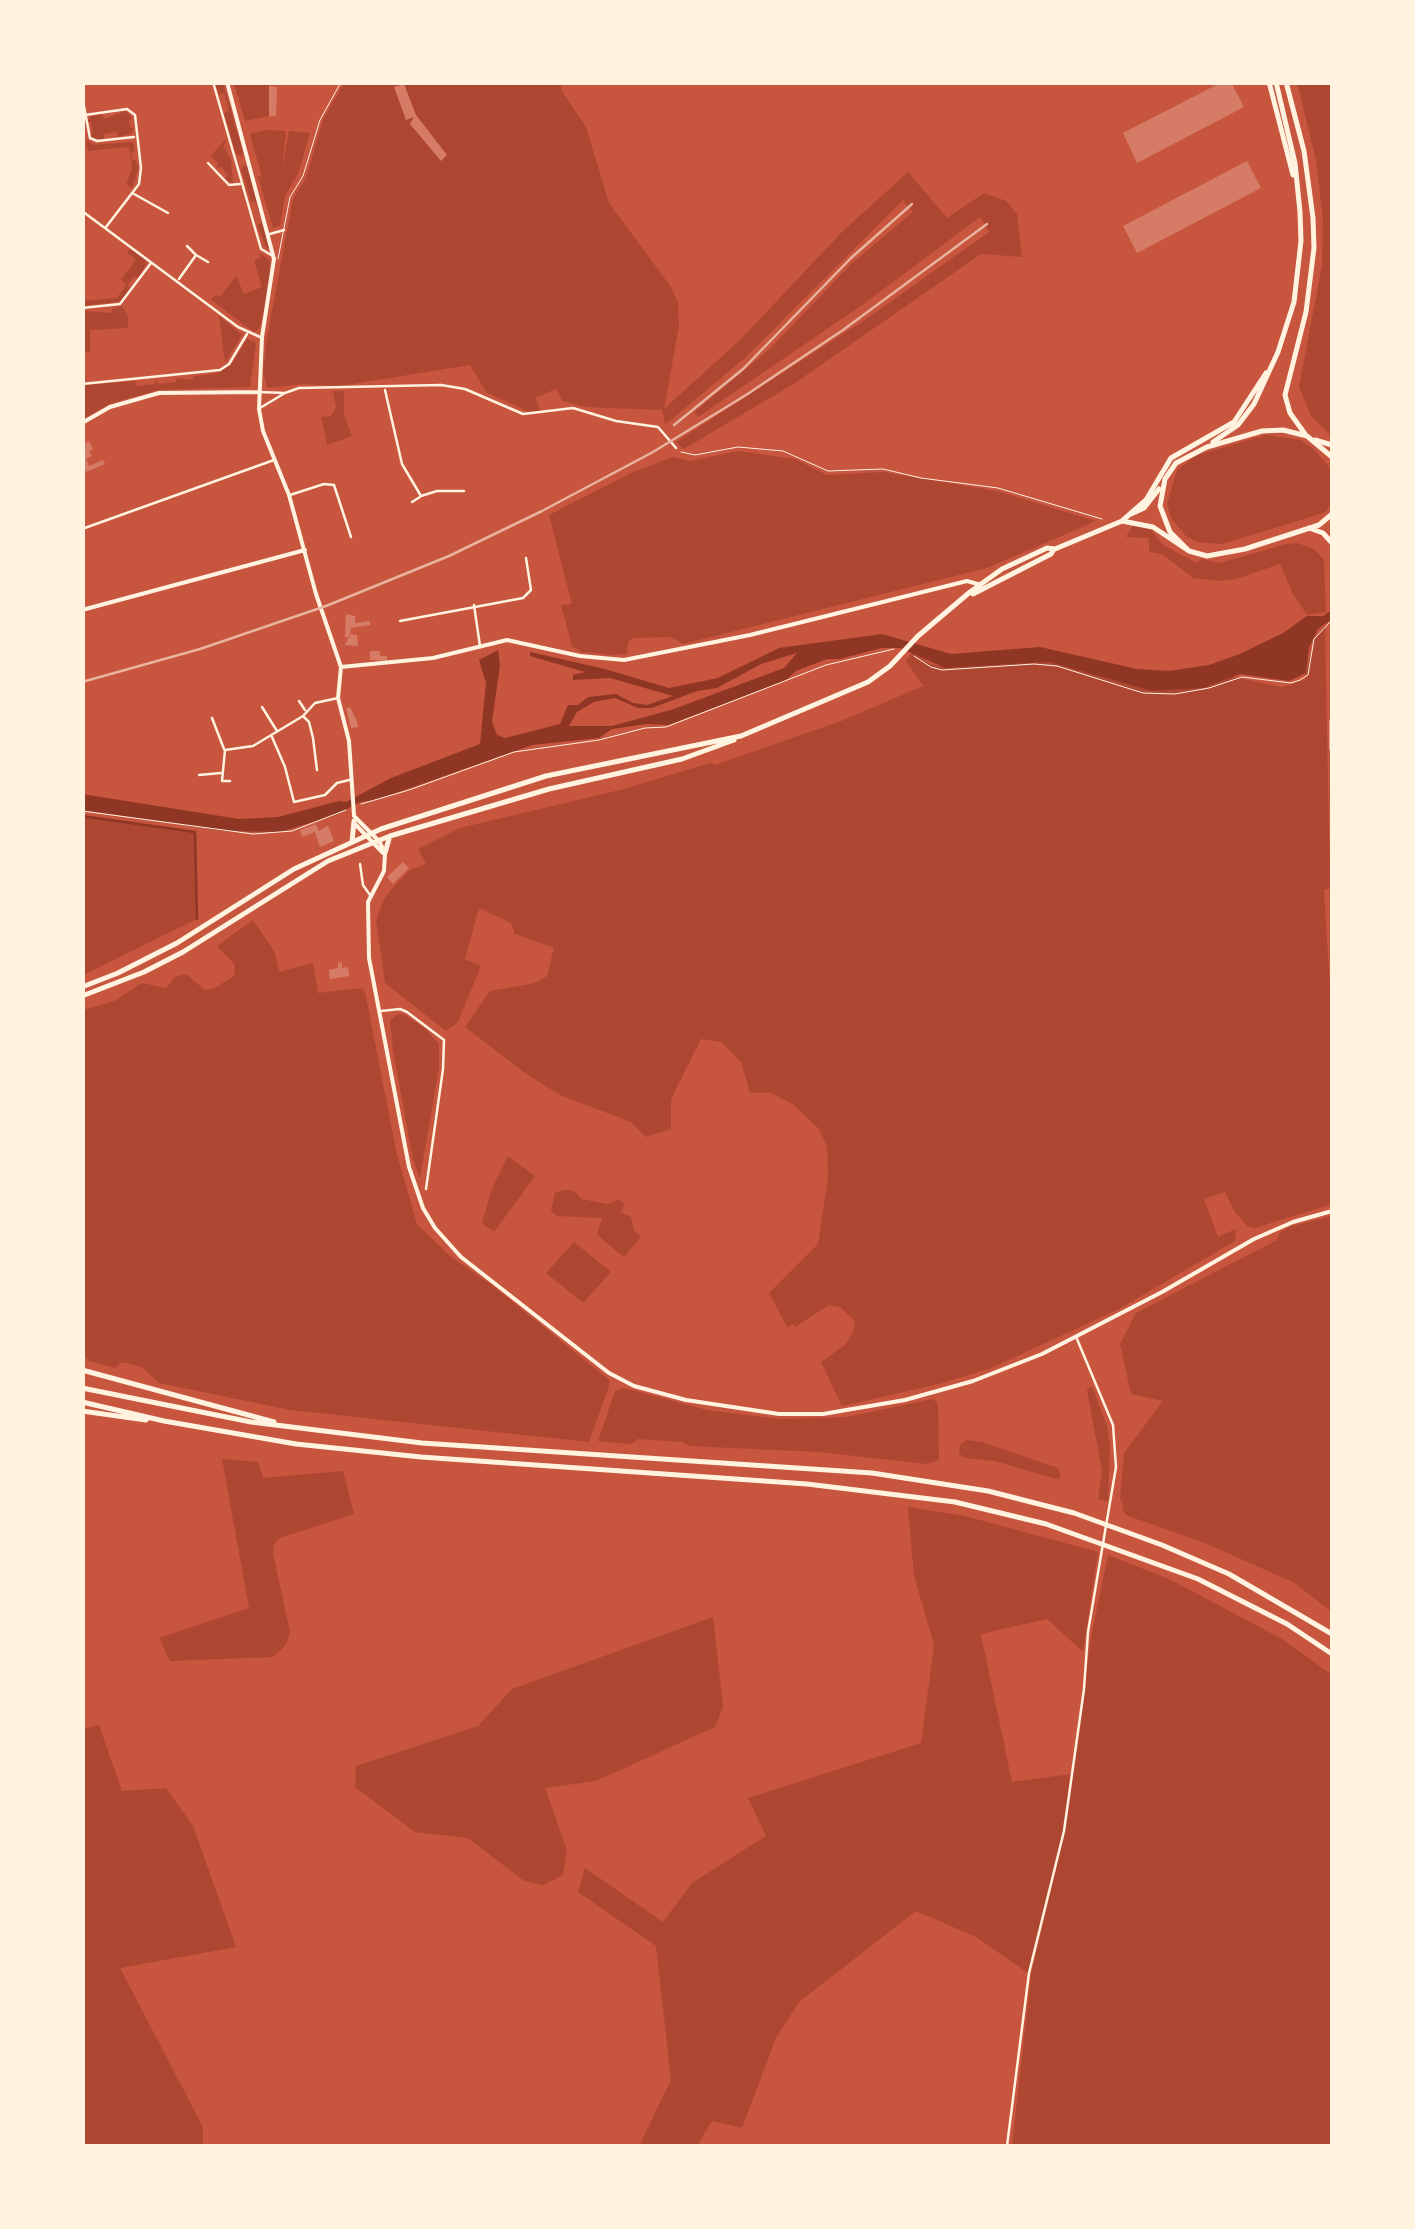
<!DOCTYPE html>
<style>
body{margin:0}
#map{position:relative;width:1415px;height:2229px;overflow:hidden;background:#c8553d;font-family:"Archivo Narrow",sans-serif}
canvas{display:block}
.frame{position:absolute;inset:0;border:85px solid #fff3e0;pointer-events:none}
</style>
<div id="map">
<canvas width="1415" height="2229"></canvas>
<div class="frame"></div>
</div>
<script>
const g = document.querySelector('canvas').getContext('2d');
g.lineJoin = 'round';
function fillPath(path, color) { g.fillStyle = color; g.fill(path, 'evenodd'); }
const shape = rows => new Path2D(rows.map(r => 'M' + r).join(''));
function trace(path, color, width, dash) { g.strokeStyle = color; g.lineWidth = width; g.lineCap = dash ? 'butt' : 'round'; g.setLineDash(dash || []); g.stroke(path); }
const green = shape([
 [215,83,223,83,243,152,242,157,236,154,224,113,229,111,224,93,219,94],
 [234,83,272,83,269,85,269,116,245,121],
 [344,83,560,83,563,93,586,127,609,203,671,287,678,302,679,326,664,409,740,340,842,232,908,172,947,218,984,193,1006,201,1017,214,1022,257,981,254,795,383,684,449,676,442,872,315,989,232,980,217,865,303,698,417,694,412,770,349,851,264,913,212,903,200,745,358,665,425,662,410,585,407,563,401,556,389,535,398,541,411,529,412,486,392,470,365,340,386,302,384,267,388,263,372,267,338,293,199,306,178,323,120],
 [1297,83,1330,83,1332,97,1332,436,1311,416,1299,387,1322,265,1323,220,1316,160],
 [126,111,133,119,129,120,130,128,134,128,131,134,118,137,116,132,104,134,104,139,94,139,89,135,93,132,91,122,87,122,91,116,102,114,104,119],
 [266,130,286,131,282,171,289,131,310,133,298,174,285,196,280,226,273,228,258,176,262,177,250,134],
 [225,139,226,143,223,145,231,160,233,184,225,179,228,175,221,167,216,168,218,163,211,156],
 [86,140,93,145,133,142,135,151,131,152,132,160,136,160,138,169,132,188,126,184,132,169,129,147,88,151],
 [244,165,248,167,270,246,267,249,257,225,262,223,255,201,251,202,241,168],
 [129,249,145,259,146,265,138,278,134,276,127,286,131,288,122,301,83,306,83,301,117,298,126,285,121,279,136,260,127,252],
 [259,252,270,261,268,294,260,328,254,332,210,299,216,295,220,297,236,276,244,294,262,287,254,260,261,258],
 [122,306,128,317,128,328,90,330,90,352,84,352,83,311,112,313,112,309],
 [219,316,242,335,225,363],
 [247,339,256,343,250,387,158,390,109,404,83,419,83,385,135,381,136,386,155,384,155,379,159,384,176,382,177,378,193,380,194,376,214,374,231,365],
 [333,391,344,391,344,415,352,436,327,445,321,417,331,416,336,408],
 [1266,435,1301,440,1315,450,1332,471,1330,505,1325,512,1314,516,1222,544,1197,542,1186,536,1171,518,1167,504,1177,470,1197,455],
 [738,451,795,459,827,475,883,472,997,491,1096,521,987,568,683,644,671,637,633,638,628,642,627,654,611,655,581,652,572,646,561,605,572,604,549,515,631,473,673,457,690,461],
 [1133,525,1151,530,1163,545,1197,563,1201,559,1220,563,1286,544,1297,543,1314,549,1324,560,1326,612,1307,615,1293,594,1280,564,1236,579,1218,581,1193,578,1162,554,1149,552,1149,538,1126,537],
 [1325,625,1330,888,1324,890,1332,1019,1332,1204,1255,1228,1247,1226,1234,1211,1225,1192,1204,1199,1218,1237,1236,1229,1235,1241,1119,1309,989,1369,939,1384,842,1406,821,1362,845,1345,853,1333,855,1321,840,1307,829,1305,795,1327,793,1324,787,1327,769,1293,818,1244,828,1177,827,1147,819,1129,794,1105,771,1093,750,1093,741,1062,721,1042,701,1039,671,1099,671,1129,646,1137,631,1122,560,1095,525,1073,465,1027,490,991,535,983,547,976,554,948,515,934,511,923,479,908,465,959,481,966,458,1022,446,1031,385,983,376,920,384,899,395,885,410,870,426,864,418,849,460,828,624,789,710,763,715,765,841,721,923,686,906,661,913,652,928,663,945,668,1049,662,1152,691,1204,688,1233,677,1282,687,1305,680,1314,639],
 [83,816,195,832,197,919,83,975],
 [253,920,274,951,279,972,313,963,318,993,362,988,365,992,397,1155,417,1224,450,1256,493,1286,609,1380,609,1386,589,1442,290,1410,159,1383,142,1367,122,1362,115,1368,89,1361,83,1354,83,1010,114,1001,142,983,166,988,176,976,186,974,205,990,215,988,234,976,235,965,217,946],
 [398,1014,404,1014,427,1030,439,1044,439,1068,420,1178,413,1160,393,1050,390,1020],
 [508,1156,535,1176,494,1232,482,1223,491,1191],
 [567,1190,576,1192,581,1199,608,1204,619,1199,625,1205,621,1212,631,1217,634,1231,641,1237,624,1257,597,1235,602,1218,557,1216,551,1211,555,1192],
 [1332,1216,1332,1612,1293,1582,1202,1542,1128,1516,1122,1510,1124,1505,1120,1499,1124,1453,1163,1401,1131,1394,1120,1344,1136,1313,1277,1240,1280,1232,1289,1227],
 [574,1242,611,1272,583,1303,546,1273],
 [1092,1386,1107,1426,1110,1444,1108,1502,1098,1499,1102,1472,1087,1390],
 [624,1388,707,1410,780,1419,846,1417,933,1399,938,1404,939,1460,927,1464,819,1452,689,1446,683,1442,638,1439,631,1444,598,1441,615,1391],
 [966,1440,982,1442,1058,1468,1061,1477,1056,1479,995,1461,964,1458,959,1453,960,1445],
 [222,1459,258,1462,263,1478,343,1471,354,1514,280,1538,274,1544,273,1554,290,1632,286,1645,273,1657,170,1661,159,1638,249,1608],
 [908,1507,965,1516,1098,1552,1083,1652,1047,1619,981,1634,1012,1782,1071,1774,1063,1831,1028,1973,976,1937,916,1911,799,2002,776,2038,742,2128,712,2121,697,2146,639,2146,671,2080,656,1946,578,1892,585,1868,663,1922,692,1883,766,1836,748,1798,921,1743,934,1645,914,1576],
 [1108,1555,1171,1580,1282,1639,1332,1675,1332,2146,1012,2146,1031,1975,1065,1829,1092,1632],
 [713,1617,723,1707,715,1727,596,1781,545,1788,567,1850,563,1875,543,1885,524,1881,468,1838,415,1832,355,1787,356,1766,478,1726,512,1689],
 [99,1725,122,1791,166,1788,193,1826,236,1947,120,1968,203,2127,203,2146,83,2146,82,1729]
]);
const water = shape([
 [1332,610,1332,619,1318,629,1309,648,1306,673,1289,681,1240,674,1204,688,1152,691,1049,662,945,668,900,648,881,648,840,659,827,659,796,671,785,681,668,725,646,724,612,729,599,738,532,745,376,800,360,802,336,815,280,832,224,831,83,810,82,794,239,819,278,817,339,801,346,802,391,778,480,744,486,683,479,660,498,650,500,665,492,722,497,735,505,738,560,724,568,705,578,705,588,697,616,694,633,703,647,705,673,696,610,678,573,680,573,675,585,672,530,656,530,652,605,669,669,688,718,678,779,648,882,634,951,654,1040,647,1137,669,1169,671,1209,665,1240,654,1283,633,1307,616,1323,616],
 [797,653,784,668,674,709,612,726,569,726,577,712,594,702,615,698,638,708,652,708,697,691,717,688,761,664]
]);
const stream = shape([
 [82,816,195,832,197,919]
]);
const building = shape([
 [1222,82,1231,82,1244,107,1137,163,1123,133],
 [404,84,416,115,447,155,441,161,410,124,414,117,406,120,394,87],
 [269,86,277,87,276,116,269,116],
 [1247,161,1261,188,1137,253,1123,226],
 [89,441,93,449,89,451,92,456,86,459,89,466,103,460,105,464,86,472,82,465,82,444],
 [346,614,355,616,355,623,370,621,370,625,351,628,350,637,345,637],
 [350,634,357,635,358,646,345,645],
 [370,651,380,651,380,656,387,656,387,661,370,660],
 [350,707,357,721,358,727,351,728,346,708],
 [316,824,319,831,328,826,334,841,320,847,315,832,302,837,300,830],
 [403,862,409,868,393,884,387,877],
 [342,962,342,968,348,967,349,976,330,979,329,970,338,968,338,963]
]);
const path = shape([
 [681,452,695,455,738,447,783,451,828,471,883,469,921,478,998,488,1102,519],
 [914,656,931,667,942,670,1034,664,1057,666,1143,693,1175,694,1209,688,1242,677,1291,683,1300,680,1308,675,1314,639,1332,620],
 [361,804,409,790,514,752,599,740,645,728,666,727,826,665,894,649],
 [82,811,253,834,292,831,346,810]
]);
const service = shape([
 [278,259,290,197,303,176,320,120,341,82]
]);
const minor = shape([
 [213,82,261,249,273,256],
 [82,96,90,138,97,141,134,137],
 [85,115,127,109,135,115,141,168,139,184,106,227],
 [208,163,229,185,240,184],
 [134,194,168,213],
 [82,211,238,327,260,337],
 [270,234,284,230],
 [187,246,195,254],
 [179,279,196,255,208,262],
 [82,308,120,304,151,263],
 [82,371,84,383],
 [82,384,220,370,229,364,247,334],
 [385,390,402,464,421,496,437,491,464,491],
 [259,392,285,393],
 [260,408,285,393,299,388,441,385,465,389,523,414,573,408,616,421,658,427,676,448],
 [290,495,324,484,334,485,351,537],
 [412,502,420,497],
 [82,529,274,460],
 [474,605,480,646],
 [400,621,523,598,531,590,526,558],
 [299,701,305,710],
 [262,707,277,731],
 [304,717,309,722,313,738,317,770],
 [212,718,224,749],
 [272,737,285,767,294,802,325,795,337,783,349,780],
 [199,775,221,773],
 [230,781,222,781,225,750,253,746,303,716,315,703,338,698],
 [360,864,363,885,370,895],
 [381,1011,400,1009,407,1012,444,1040,443,1069,426,1189],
 [1007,2146,1029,1973,1064,1831,1084,1689,1088,1632,1116,1467,1113,1425,1077,1339]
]);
const tertiary = shape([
 [227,82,274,259,262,337,259,409,263,431,289,495,316,594,341,667,338,698,349,741,354,815],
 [82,423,110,407,159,393,258,392],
 [82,610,305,550],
 [341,667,433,658,507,640,580,656,624,660,750,635,967,581,981,585],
 [354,816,379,841,385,853,384,871,368,902,369,958,409,1167,423,1208,435,1228,461,1257,609,1373,634,1386,686,1400,779,1414,823,1414,905,1400,973,1381,1042,1354,1162,1292,1254,1239,1293,1222,1332,1211],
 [355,824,383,853]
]);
const primary = shape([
 [1315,440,1332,445]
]);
const trunk = shape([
 [1269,82,1293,175],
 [1286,82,1304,151,1313,218,1314,248,1306,312,1285,395,1290,413,1305,434],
 [1213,442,1238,425,1254,404,1278,352,1294,302,1301,241,1300,212,1295,163,1276,82],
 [1332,457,1307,436,1283,430,1262,431,1207,447,1176,463,1165,479,1160,506,1170,532,1189,551,1207,556,1245,549,1319,525,1332,514],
 [1131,514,1144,508,1159,489],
 [1122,521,1146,500,1171,458,1234,422,1266,373],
 [973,594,1051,554,1054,549],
 [352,842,354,821],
 [385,853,389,839],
 [82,987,118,973,177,943,294,869,381,829,546,776,741,736,868,682,890,666,918,636,970,592,1002,569,1047,548,1055,549,1122,521,1153,527,1189,551],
 [82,996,144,972,183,952,328,861,390,836,549,789,682,759,734,740]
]);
const motorway = shape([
 [1309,528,1323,533,1332,543],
 [1332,721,1332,749],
 [82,1370,274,1422],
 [82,1388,251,1422,422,1443,872,1473,988,1491,1074,1513,1162,1545,1229,1574,1332,1634],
 [82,1402,164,1421,296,1444,421,1457,807,1484,955,1502,1046,1524,1198,1579,1287,1624,1332,1654],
 [82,1411,146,1420]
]);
const rail = shape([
 [674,425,743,369,851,258,912,204],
 [82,682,200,649,326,606,449,556,542,511,653,452,746,395,843,330,987,224]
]);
fillPath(green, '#ae4732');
fillPath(water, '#8f3625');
trace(stream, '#8f3625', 2.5);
fillPath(building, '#d67c66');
trace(path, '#fff3e0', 1);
trace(service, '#fff3e0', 1);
trace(minor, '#fff3e0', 2.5);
trace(tertiary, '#fff3e0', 4);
trace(primary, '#fff3e0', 5);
trace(trunk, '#fff3e0', 5);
trace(motorway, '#fff3e0', 5);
trace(rail, '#e9b49f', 2.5);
</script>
